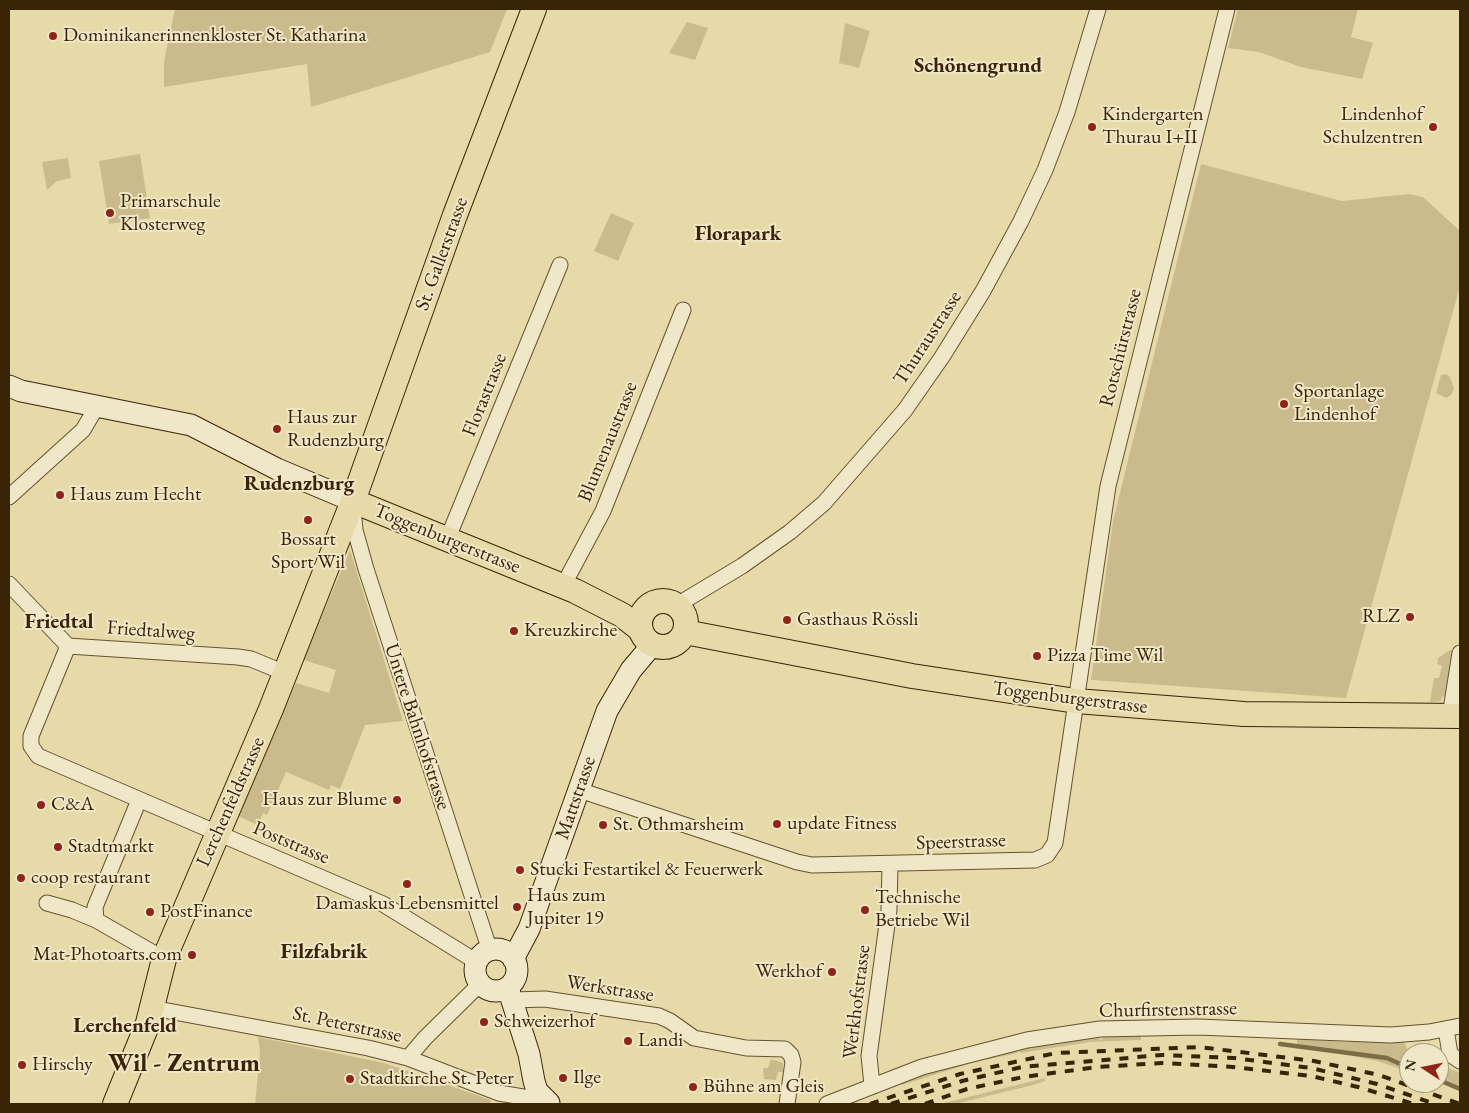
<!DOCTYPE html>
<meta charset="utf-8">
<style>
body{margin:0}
#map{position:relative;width:1469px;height:1113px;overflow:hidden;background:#e7daa9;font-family:"EB Garamond",serif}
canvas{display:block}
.frame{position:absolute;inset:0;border:10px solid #3a2406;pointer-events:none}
.north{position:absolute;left:1399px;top:1043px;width:50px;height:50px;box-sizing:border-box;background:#efe7c7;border:1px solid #a7997a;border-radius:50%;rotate:281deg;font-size:14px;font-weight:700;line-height:20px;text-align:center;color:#3a2406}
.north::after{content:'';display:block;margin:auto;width:18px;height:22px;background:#8f2418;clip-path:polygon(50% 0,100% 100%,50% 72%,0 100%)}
</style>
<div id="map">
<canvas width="1469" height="1113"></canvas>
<div class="frame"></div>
<div class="north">N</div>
</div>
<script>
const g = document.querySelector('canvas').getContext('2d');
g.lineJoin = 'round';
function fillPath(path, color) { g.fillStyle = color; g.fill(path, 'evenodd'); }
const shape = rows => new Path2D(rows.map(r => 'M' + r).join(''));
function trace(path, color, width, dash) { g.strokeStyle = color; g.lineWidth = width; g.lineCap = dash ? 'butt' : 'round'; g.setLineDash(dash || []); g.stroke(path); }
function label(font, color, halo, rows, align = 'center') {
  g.font = font + ' "EB Garamond",serif'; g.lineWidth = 4; g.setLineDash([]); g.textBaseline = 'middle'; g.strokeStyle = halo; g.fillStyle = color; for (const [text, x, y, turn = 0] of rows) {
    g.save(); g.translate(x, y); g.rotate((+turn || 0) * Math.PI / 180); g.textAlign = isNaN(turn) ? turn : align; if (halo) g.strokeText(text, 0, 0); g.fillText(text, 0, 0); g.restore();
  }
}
const green = shape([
 [175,9,507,9,490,52,311,107,307,64,164,87,164,61],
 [1238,9,1358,9,1351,37,1373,43,1362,79,1301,67,1259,52,1228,48],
 [687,22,708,28,695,60,669,53],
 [845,23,870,31,859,68,839,63],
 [140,154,150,218,109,224,99,161],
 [68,158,71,178,57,181,47,190,42,162],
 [1201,164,1342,201,1409,194,1423,197,1460,231,1460,286,1346,698,1091,680,1113,521],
 [611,213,634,223,618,261,594,251],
 [1446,374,1450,377,1454,389,1451,395,1446,398,1436,393,1441,375],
 [350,550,403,721,365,725,340,789,331,785,329,790,286,772,267,815,263,813,258,825,238,816,296,683,329,693,336,670,303,660],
 [1450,650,1457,652,1449,696,1442,697,1441,701,1430,702,1434,678,1439,678,1442,666,1437,664,1438,658],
 [1141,1034,1141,1040,1090,1042,1020,1053,1019,1049,1091,1038,1099,1037,1100,1040,1103,1039,1102,1037],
 [258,1037,384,1063,491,1100,490,1104,255,1104,260,1053],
 [1297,1039,1346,1042,1404,1041,1407,1049,1412,1053,1409,1053,1409,1072,1377,1061,1297,1045],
 [1017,1050,1018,1053,975,1062,902,1085,901,1082,906,1080,906,1082,909,1082,909,1079,937,1070,938,1072,941,1071,940,1069],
 [771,1059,783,1063,783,1072,778,1072,776,1080,764,1079,763,1068,768,1068],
 [1439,1064,1460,1073,1460,1089,1439,1082],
 [1045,1078,1045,1081,1033,1085,955,1104,940,1104]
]);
const stream = shape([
 [1280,1044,1387,1058,1409,1068],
 [1439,1080,1460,1089]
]);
const street = shape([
 [9,497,83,430,93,413,95,404],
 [353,508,355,530,366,569,490,951],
 [447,540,560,265],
 [9,584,68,646],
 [563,586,603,511,683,310],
 [677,605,742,566,790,532,824,503,905,410,942,357,983,291,1021,221,1045,170,1067,112,1098,9],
 [68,646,31,736,31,746,38,756,383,904,477,962],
 [68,646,238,657,251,659,285,673],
 [1450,716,1460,653],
 [579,790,797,862,812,865,1035,860,1047,855,1055,843,1108,486,1227,9],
 [47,903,72,910,96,920,164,959],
 [96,920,95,907,139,800],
 [513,1000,545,999,659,1016,670,1021,694,1038,746,1048,785,1049,791,1055,793,1062,787,1104],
 [152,1008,368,1048,408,1058,499,1093,529,1098],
 [1446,1029,1450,1054,1460,1061],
 [408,1058,425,1038,480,984],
 [872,1085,869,1056,889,910,890,864],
 [827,1104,922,1067,1027,1040,1100,1029,1198,1027,1391,1035,1429,1032,1460,1026]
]);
const secondary = shape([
 [9,386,21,391,191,425,277,469,353,501],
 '475 970a21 21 0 1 1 42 0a21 21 0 1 1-42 0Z',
 [513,959,529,929,607,711,631,670,653,644],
 [508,988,529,1054,534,1081,537,1091,549,1103]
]);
const primary = shape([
 [353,501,575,591,622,615,641,630],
 '640 624a23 23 0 1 1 46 0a23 23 0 1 1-46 0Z',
 [685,632,912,676,1076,701,1244,714,1460,716],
 [115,1104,148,1023,164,959,271,709,353,501,455,215,534,9]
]);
const rail = shape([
 [870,1104,960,1074,1056,1053,1199,1047,1314,1061,1379,1075,1460,1104],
 [891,1104,962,1081,1022,1067,1162,1055,1234,1058,1311,1068,1377,1084,1435,1104],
 [925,1104,967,1089,1023,1077,1097,1067,1162,1063,1233,1067,1311,1076,1358,1087,1414,1104]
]);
const markers = [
 [53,36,5,"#8f2418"],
 [1092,127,5,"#8f2418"],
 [1433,127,5,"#8f2418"],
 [110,213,5,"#8f2418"],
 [1284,404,5,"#8f2418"],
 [277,429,5,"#8f2418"],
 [60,495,5,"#8f2418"],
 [308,520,5,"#8f2418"],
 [1410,617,5,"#8f2418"],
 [787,620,5,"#8f2418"],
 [514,631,5,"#8f2418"],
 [1037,656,5,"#8f2418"],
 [397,800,5,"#8f2418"],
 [41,805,5,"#8f2418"],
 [777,824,5,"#8f2418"],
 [603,825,5,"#8f2418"],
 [58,847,5,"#8f2418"],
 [520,870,5,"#8f2418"],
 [21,878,5,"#8f2418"],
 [407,884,5,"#8f2418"],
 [517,907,5,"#8f2418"],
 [865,910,5,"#8f2418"],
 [150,912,5,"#8f2418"],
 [192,955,5,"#8f2418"],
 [832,972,5,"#8f2418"],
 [484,1022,5,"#8f2418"],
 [628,1041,5,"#8f2418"],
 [22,1065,5,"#8f2418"],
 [563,1078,5,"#8f2418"],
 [350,1079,5,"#8f2418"],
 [693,1087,5,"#8f2418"]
];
const poiNames = [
 ["Dominikanerinnenkloster St. Katharina",63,36],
 ["Kindergarten",1102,115],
 ["Thurau I+II",1102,138],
 ["Lindenhof",1423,115,"right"],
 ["Schulzentren",1423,138,"right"],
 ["Primarschule",120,202],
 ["Klosterweg",120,225],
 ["Sportanlage",1294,392],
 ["Lindenhof",1294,415],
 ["Haus zur",287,418],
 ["Rudenzburg",287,441],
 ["Haus zum Hecht",70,495],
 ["Bossart",308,540,"center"],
 ["Sport Wil",308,563,"center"],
 ["RLZ",1400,617,"right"],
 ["Gasthaus Rössli",797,620],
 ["Kreuzkirche",524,631],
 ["Pizza Time Wil",1047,656],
 ["Haus zur Blume",387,800,"right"],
 ["C&A",51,805],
 ["update Fitness",787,824],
 ["St. Othmarsheim",613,825],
 ["Stadtmarkt",68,847],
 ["Stucki Festartikel & Feuerwerk",530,870],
 ["coop restaurant",31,878],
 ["Haus zum",527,896],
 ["Jupiter 19",527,919],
 ["Technische",875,898],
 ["Betriebe Wil",875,921],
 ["Damaskus Lebensmittel",407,904,"center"],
 ["PostFinance",160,912],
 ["Mat-Photoarts.com",182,955,"right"],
 ["Werkhof",822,972,"right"],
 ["Schweizerhof",494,1022],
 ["Landi",638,1041],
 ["Hirschy",32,1065],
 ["Ilge",573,1078],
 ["Stadtkirche St. Peter",360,1079],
 ["Bühne am Gleis",703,1087]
];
const streetNames = [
 ["St. Gallerstrasse",442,254,-70],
 ["Thuraustrasse",928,338,-57],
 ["Rotschürstrasse",1121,348,-76],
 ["Florastrasse",485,395,-68],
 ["Blumenaustrasse",608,442,-68],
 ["Toggenburgerstrasse",447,539,22],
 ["Friedtalweg",151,631,4],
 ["Toggenburgerstrasse",1070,698,7],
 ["Untere Bahnhofstrasse",417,727,72],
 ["Mattstrasse",576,798,-71],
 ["Lerchenfeldstrasse",231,802,-66],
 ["Speerstrasse",961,842,-2],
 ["Poststrasse",291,843,23],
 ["Werkstrasse",610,989,9],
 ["Werkhofstrasse",857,1002,-83],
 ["Churfirstenstrasse",1168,1010,-1],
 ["St. Peterstrasse",347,1025,12]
];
const neighbourhoodNames = [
 ["Schönengrund",978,66],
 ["Florapark",738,234],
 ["Rudenzburg",299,484],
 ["Friedtal",59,622],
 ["Filzfabrik",324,952],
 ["Lerchenfeld",125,1026]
];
const districtNames = [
 ["Wil - Zentrum",184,1064]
];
fillPath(green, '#cabb8d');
trace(stream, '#7e6c47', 4.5);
trace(street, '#65522f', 17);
trace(secondary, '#3a2406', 23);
trace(primary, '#3a2406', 26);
trace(street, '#efe7c7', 15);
trace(secondary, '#efe7c7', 21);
trace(primary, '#e7daa9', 24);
trace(rail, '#3a2406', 4, [9, 9]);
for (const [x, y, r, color] of markers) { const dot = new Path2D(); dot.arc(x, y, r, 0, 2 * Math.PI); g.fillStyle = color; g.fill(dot); trace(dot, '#efe7c7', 2); }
label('20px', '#3a2406', '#efe7c7', poiNames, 'left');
label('20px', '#3a2406', '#efe7c7', streetNames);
label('bold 21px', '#3a2406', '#efe7c7', neighbourhoodNames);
label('bold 25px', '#3a2406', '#efe7c7', districtNames);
</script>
